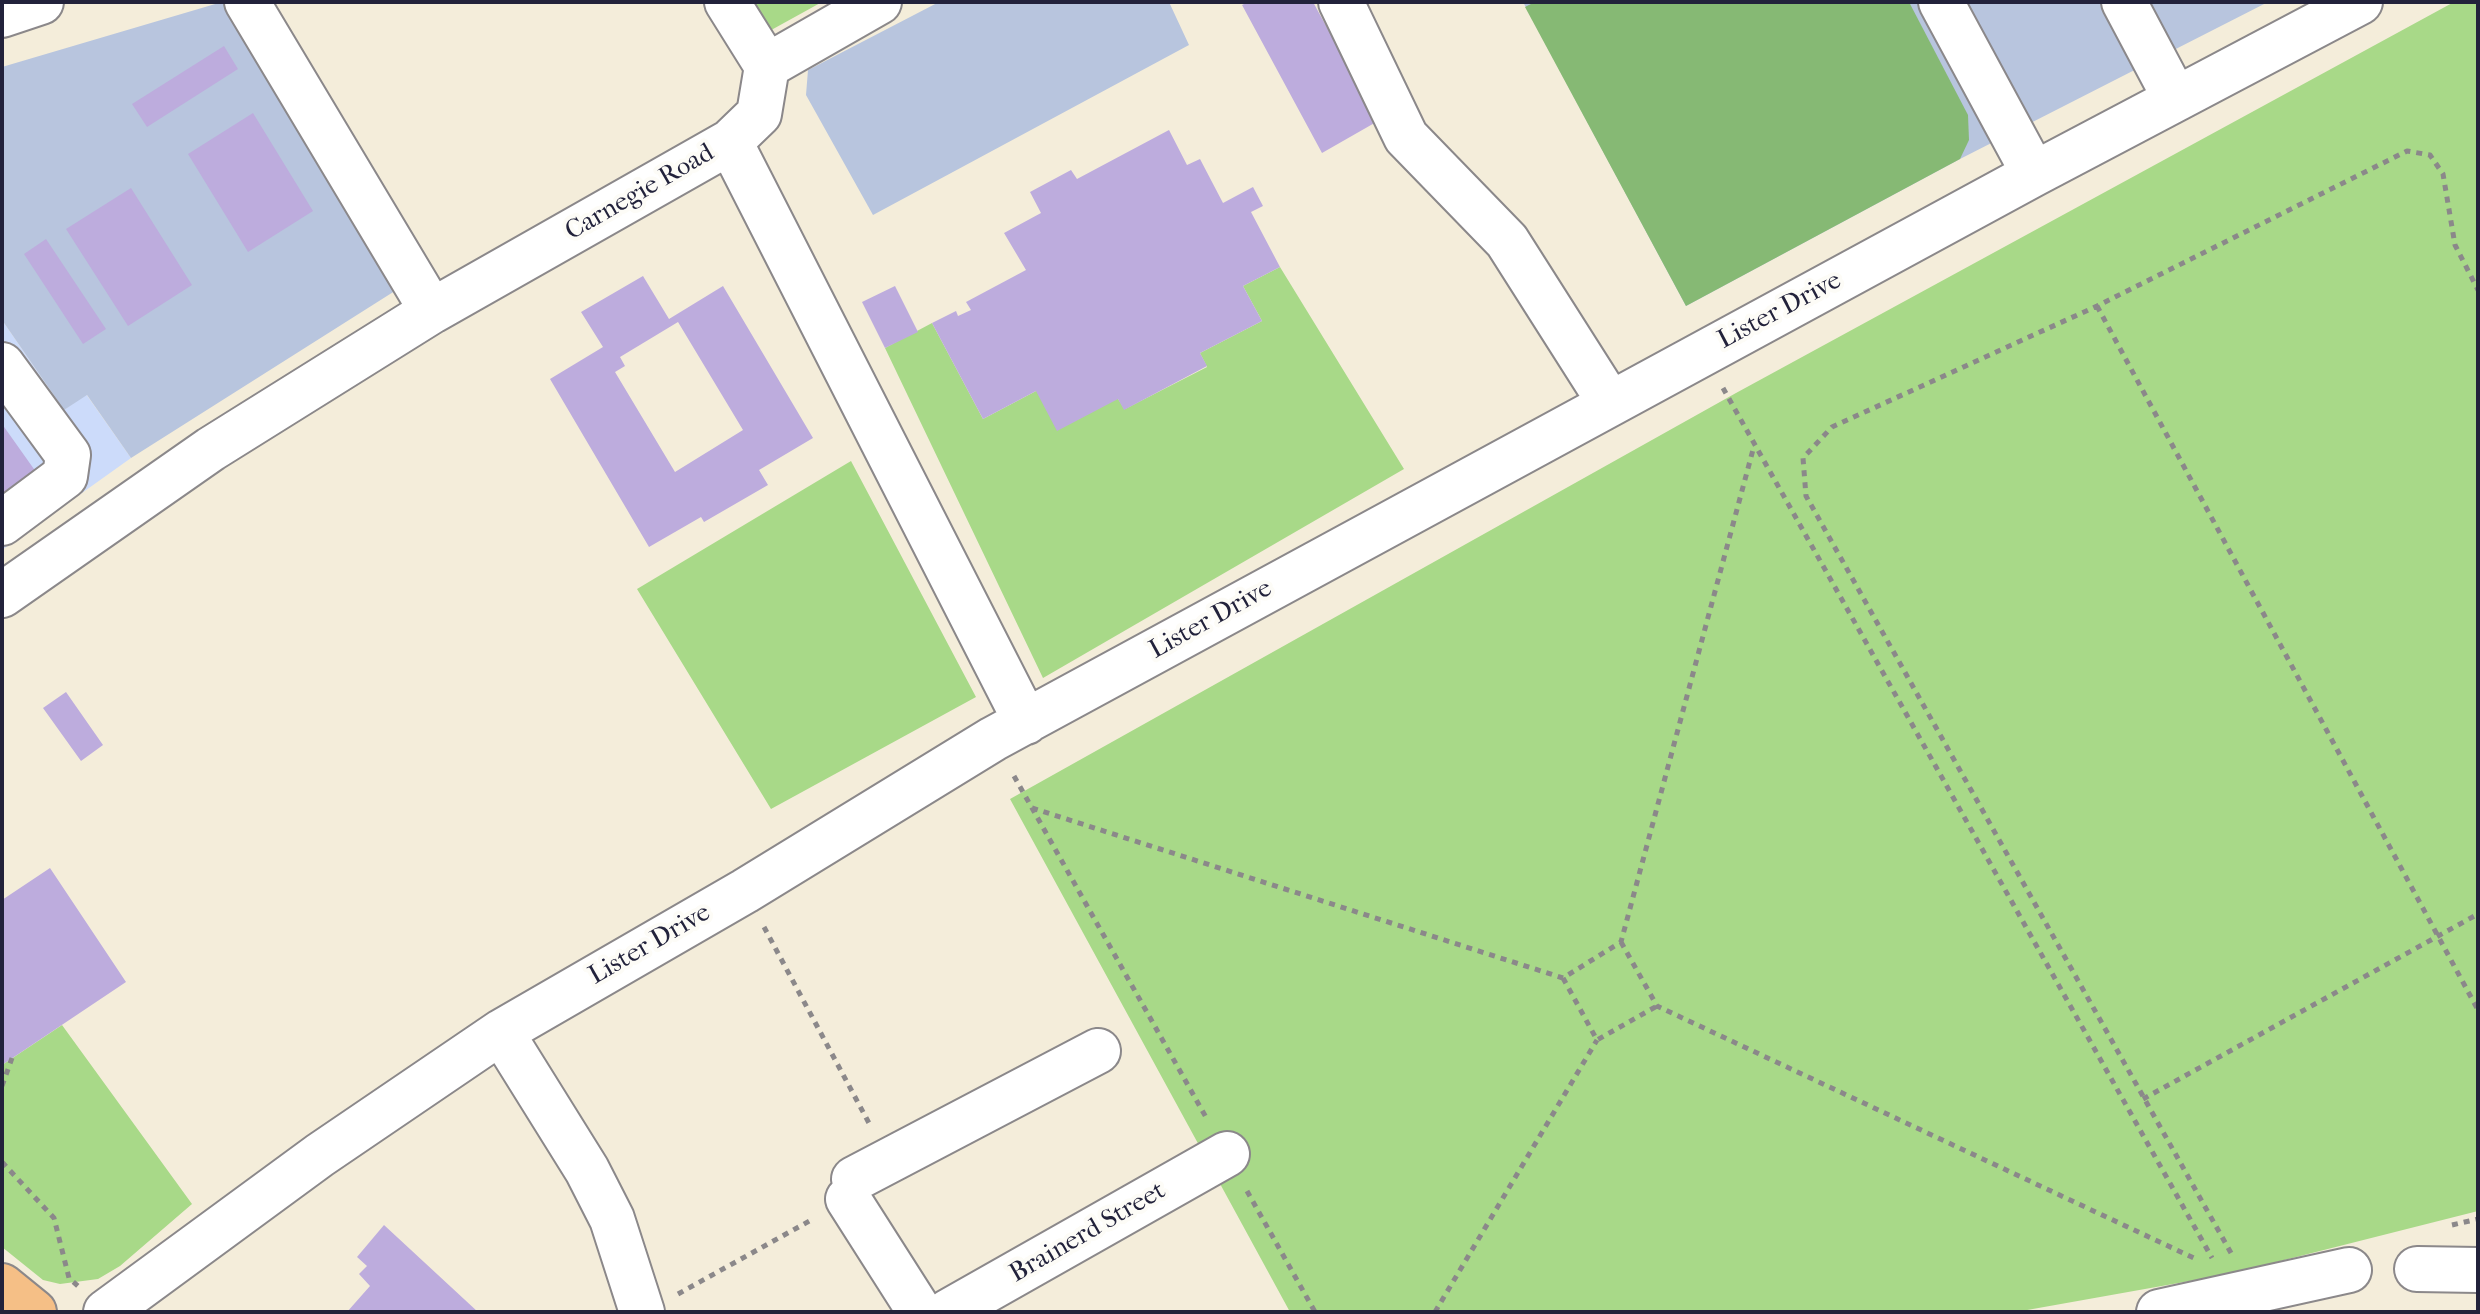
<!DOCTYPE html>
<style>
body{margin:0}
#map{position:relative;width:2480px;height:1314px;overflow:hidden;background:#f4edda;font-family:"IM FELL French Canon",serif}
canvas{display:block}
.frame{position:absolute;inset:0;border:4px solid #22223b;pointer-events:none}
</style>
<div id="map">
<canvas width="2480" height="1314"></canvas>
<div class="frame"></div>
</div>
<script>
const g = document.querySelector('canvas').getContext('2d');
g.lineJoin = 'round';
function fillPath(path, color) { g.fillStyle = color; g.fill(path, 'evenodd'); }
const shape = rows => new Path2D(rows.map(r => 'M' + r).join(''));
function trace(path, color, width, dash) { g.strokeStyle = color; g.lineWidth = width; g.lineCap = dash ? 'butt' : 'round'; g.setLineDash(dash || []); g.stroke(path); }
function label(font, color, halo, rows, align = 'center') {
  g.font = font + ' "IM FELL French Canon",serif'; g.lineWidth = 8; g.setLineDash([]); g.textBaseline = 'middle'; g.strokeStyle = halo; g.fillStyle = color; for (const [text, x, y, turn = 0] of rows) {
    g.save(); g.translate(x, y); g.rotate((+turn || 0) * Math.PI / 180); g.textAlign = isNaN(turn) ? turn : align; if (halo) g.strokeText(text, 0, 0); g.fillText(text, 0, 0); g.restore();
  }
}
const built = shape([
 [2,320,64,410,86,394,131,458,2,550]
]);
const industrial = shape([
 [222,2,398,289,131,458,87,395,64,410,2,320,2,67],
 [939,2,1169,2,1189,45,873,215,806,95,808,70],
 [1523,2,2268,2,1960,159,1686,306]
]);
const green = shape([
 [747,2,822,2,764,34],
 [2454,2,2478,2,2478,1211,2229,1274,2016,1312,1290,1312,1010,799,1736,393],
 [1280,267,1404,469,1043,678,885,348,932,323,983,419,1036,391,1118,399,1125,409,1207,367,1200,353,1262,321,1243,286],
 [851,461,976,697,771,809,637,589],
 [62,1025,192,1204,120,1266,98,1279,60,1284,43,1280,2,1247,2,1065]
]);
const forest = shape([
 [1535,2,1909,2,1968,115,1969,140,1960,159,1686,306,1525,7]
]);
const building = shape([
 [1248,2,1313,2,1378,121,1322,153,1242,5],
 [224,46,238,69,147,127,132,104],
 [253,113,313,211,248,252,188,154],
 [1169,130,1187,165,1200,159,1223,203,1253,187,1263,206,1251,212,1280,267,1243,286,1262,321,1200,353,1207,366,1124,410,1118,399,1057,431,1036,391,983,419,932,323,956,311,958,316,971,310,966,302,1026,270,1004,233,1041,213,1030,192,1071,170,1077,179],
 [131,188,192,285,128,326,66,229],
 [46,239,106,329,83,344,24,254],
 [643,276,669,319,723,286,813,438,759,470,768,485,704,522,701,517,649,547,550,379,603,347,581,312],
 [678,322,743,430,675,472,615,372,625,366,620,357],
 [895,286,918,332,885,348,862,302],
 [2,424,41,479,2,507],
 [66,692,103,745,81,761,43,708],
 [50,868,126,982,2,1065,2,900],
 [384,1225,478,1312,347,1312,370,1286,359,1274,367,1266,357,1257]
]);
const path = shape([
 [2097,306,2478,1010],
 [1723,388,2212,1258],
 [1014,776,1207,1119],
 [1032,808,1563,978,1621,942,1754,446],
 [764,927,870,1125],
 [1621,942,1657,1006,2198,1260],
 [1563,978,1597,1040,1657,1006],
 [2,1086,12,1058],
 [2143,1099,2478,914],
 [2,1162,54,1218,69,1278,78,1286],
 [1247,1191,1315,1312],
 [2452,1225,2478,1219],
 [2231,1253,1806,496,1803,458,1832,427,2097,306,2407,151,2430,155,2443,174,2455,245,2478,290],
 [678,1294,813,1219],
 [1435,1312,1597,1040]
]);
const minor = shape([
 [247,2,432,311],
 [727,2,767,66],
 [1341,2,1406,137,1507,241,1610,403],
 [1941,2,2034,174],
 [2124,2,2175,98],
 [2,15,41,2],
 [730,142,759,114,767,66,879,2],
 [2,365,68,455,65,476,2,523],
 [2,595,211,449,432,311,730,142,1026,722],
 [501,1032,587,1170,612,1219,642,1312],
 [854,1179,1098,1051],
 [848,1199,920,1312],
 [2417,1269,2478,1270],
 [106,1312,320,1155,501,1032,745,891,993,739,2034,174,2360,2],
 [948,1312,1227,1154],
 [2159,1312,2349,1270]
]);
const major = shape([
 [2,1286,34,1312]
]);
const streetNames = [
 ["Carnegie Road",640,193,-30],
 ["Lister Drive",1780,311,-28],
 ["Lister Drive",1211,620,-29],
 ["Lister Drive",650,945,-30],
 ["Brainerd Street",1088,1233,-30]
];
fillPath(built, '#ccdbfa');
fillPath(industrial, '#b8c5de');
fillPath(green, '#a8d988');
fillPath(forest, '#86b974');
fillPath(building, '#bdacdd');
trace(minor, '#8b888a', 48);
trace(major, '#8b888a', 48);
trace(path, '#8b888a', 5, [6, 6]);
trace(minor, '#fff', 44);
trace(major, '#f5bf86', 44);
label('26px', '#22223b', '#fdfcf7', streetNames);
</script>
